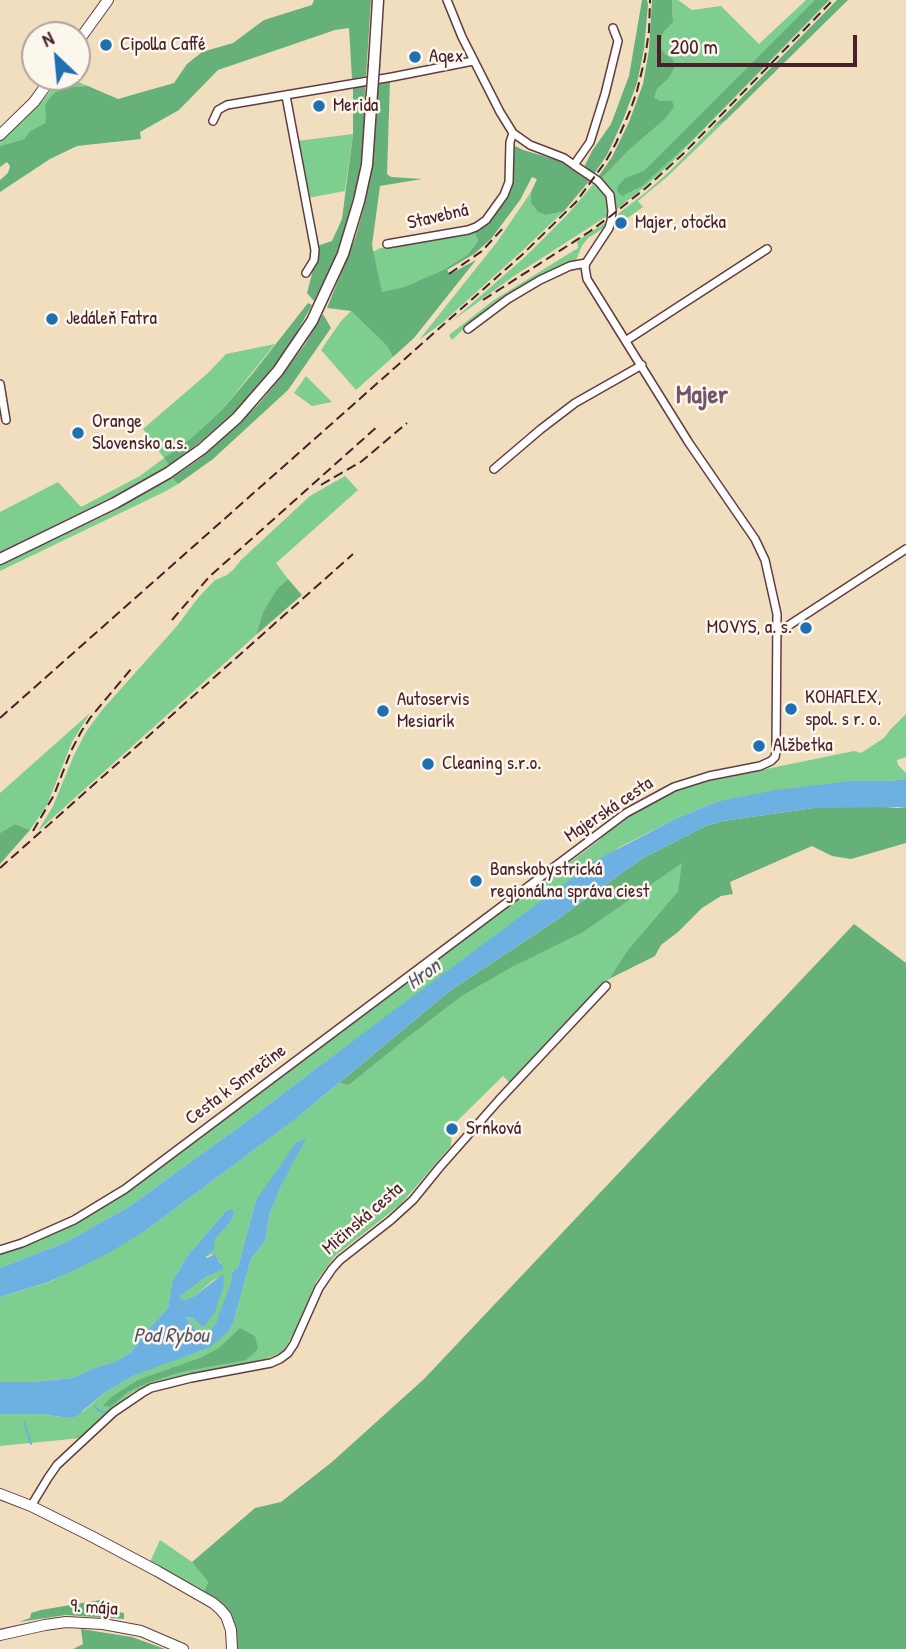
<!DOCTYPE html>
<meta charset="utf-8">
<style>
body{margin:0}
#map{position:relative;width:906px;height:1649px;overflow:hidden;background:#f1debe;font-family:"Patrick Hand",sans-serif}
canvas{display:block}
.north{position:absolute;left:21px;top:21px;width:70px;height:70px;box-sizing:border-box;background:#fbf7ec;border:2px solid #b4a19f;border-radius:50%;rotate:334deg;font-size:19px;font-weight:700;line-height:28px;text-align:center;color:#4a1f2b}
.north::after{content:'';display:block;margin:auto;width:24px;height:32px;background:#1f6fb2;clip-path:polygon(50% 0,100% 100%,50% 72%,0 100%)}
.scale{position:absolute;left:657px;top:35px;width:200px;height:32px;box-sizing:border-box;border:4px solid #4a1f2b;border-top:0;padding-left:9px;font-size:21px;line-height:24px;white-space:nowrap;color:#4a1f2b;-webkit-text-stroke:5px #fbf7ec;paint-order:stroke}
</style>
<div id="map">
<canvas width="906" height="1649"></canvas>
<div class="north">N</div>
<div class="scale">200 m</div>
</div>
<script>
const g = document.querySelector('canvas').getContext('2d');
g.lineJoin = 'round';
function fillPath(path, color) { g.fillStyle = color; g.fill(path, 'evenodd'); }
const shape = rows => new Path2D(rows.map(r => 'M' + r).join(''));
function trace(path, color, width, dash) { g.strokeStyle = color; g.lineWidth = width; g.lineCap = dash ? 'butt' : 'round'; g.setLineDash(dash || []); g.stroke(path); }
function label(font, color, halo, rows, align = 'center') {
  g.font = font + ' "Patrick Hand",sans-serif'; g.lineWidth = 5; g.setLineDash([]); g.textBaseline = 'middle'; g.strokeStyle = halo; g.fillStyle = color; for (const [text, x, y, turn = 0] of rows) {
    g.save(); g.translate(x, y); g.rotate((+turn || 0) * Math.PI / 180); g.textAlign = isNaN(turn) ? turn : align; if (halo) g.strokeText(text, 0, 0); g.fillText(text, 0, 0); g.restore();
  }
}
const green = shape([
 [672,0,678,0,692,10,721,6,759,44,806,0,830,0,668,166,642,189,617,209,611,189,601,179,629,150,664,120,672,101,661,101,653,98,657,89,669,78,672,58,665,54,660,47,663,33,673,22],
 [61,77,66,77,88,86,67,87,46,115,45,123,30,131,24,139,0,146,0,140,23,121,44,99],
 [726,120,667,177,638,201,643,207,622,222,617,217,619,213,645,193,671,170,712,128],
 [353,134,345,191,308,198,297,141],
 [595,182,604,194,608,204,607,216,514,276,452,321,526,256,568,214],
 [531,192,531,203,547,215,564,211,522,251,442,323,419,340,497,242],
 [608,221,604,228,588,238,582,246,576,260,514,292,471,322,452,340,449,335,494,300,578,248,577,241],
 [475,232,478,241,467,255,443,270,404,287,382,293,373,252,380,248],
 [351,311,387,346,393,357,356,390,321,350,341,321],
 [275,344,221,411,190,439,164,458,169,465,121,493,0,552,0,512,58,482,81,507,140,476,164,458,143,429,208,373,226,354],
 [306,376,332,402,312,406,294,393],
 [345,476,358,490,276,563,288,579,277,589,263,612,256,635,38,831,53,806,74,755,86,732,102,710,177,626,198,598,215,580,227,575,233,570,241,560,310,496],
 [172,478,178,484,164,492,0,571,0,565,103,516],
 [90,713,72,742,47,805,30,830,15,824,0,833,0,793],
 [906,714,906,757,897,760,898,765,906,773,906,779,716,802,675,819,620,847,322,1064,239,1127,127,1208,64,1243,0,1268,0,1254,37,1241,75,1223,543,879,573,860,598,841,617,823,661,797,693,784,854,751,861,753,884,738,890,730],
 [683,862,678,891,627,951,609,979,510,1083,503,1076,452,1126,451,1146,401,1204,335,1256,316,1282,294,1333,284,1350,276,1355,255,1363,204,1371,149,1384,133,1392,114,1407,81,1438,0,1446,0,1414,40,1414,69,1418,84,1411,104,1393,135,1375,162,1364,234,1320,251,1259,265,1241,270,1213,282,1184,256,1200,238,1267,232,1272,231,1282,222,1309,216,1323,205,1336,201,1338,198,1337,197,1331,186,1318,187,1317,194,1319,203,1328,223,1275,212,1281,193,1297,184,1300,180,1300,180,1296,206,1277,222,1269,222,1264,212,1254,204,1258,215,1239,229,1224,226,1211,188,1255,172,1282,168,1308,145,1333,131,1352,115,1362,97,1367,72,1378,33,1382,0,1382,0,1297,50,1282,145,1231,293,1121,339,1083,349,1085,407,1038,462,996,625,902],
 [160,1540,192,1562,208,1582,204,1592,150,1562]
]);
const forest = shape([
 [314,0,371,0,366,76,352,79,349,28,335,30,218,70,179,110,140,132,141,139,77,146,50,159,0,192,0,180,8,173,10,166,7,162,0,167,0,146,24,139,30,131,45,123,46,115,45,106,49,99,56,92,66,87,88,86,118,99,174,83,187,64,202,52,233,43,264,20,312,5],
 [642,0,647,0,648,5,644,49,637,83,623,120,607,155,594,174,584,167,592,151,611,124,629,76],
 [652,0,672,0,673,22,663,33,660,47,665,54,672,58,675,66,669,78,657,89,654,98,661,101,672,101,674,107,664,120,629,150,601,179,598,177,612,157,629,122,643,84,649,50],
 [815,0,829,0,690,142,642,186,622,196,617,191,618,186,625,178,644,171],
 [837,0,848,0,726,120,712,128],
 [390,81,387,174,391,177,422,179,380,186,372,245,382,292,404,287,443,270,467,255,478,241,475,232,488,222,496,211,512,168,515,146,523,150,560,161,590,180,564,211,547,215,538,212,531,203,531,192,537,179,532,177,520,200,491,239,474,254,447,270,450,274,476,260,414,338,393,357,387,346,351,311,327,308,356,236,366,199,376,123,378,84],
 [365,85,364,145,359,176,342,240,329,271,314,301,307,293,315,262,317,246,332,241,342,219,353,134,353,87],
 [308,303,312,305,288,348,250,396,229,417,200,442,169,465,164,458,190,439,221,411,253,373],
 [323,314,331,328,288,390,213,459,178,484,172,478,201,458,257,406,281,377,305,344],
 [288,579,302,595,256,635,263,612,277,589],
 [871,806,898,808,906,807,906,843,851,859,832,856,812,846,730,882,733,894,721,896,702,908,678,932,661,945,655,956,609,979,627,951,678,891,682,863,583,932,514,966,462,996,407,1038,349,1085,339,1083,451,990,555,921,643,858,706,826,723,821,814,808],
 [15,824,30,830,0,864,0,833],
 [854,924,906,963,906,1649,238,1649,232,1616,225,1606,204,1592,208,1582,192,1562,255,1508,281,1502,332,1462,424,1379],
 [240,1328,255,1336,258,1349,246,1360,181,1372,147,1383,128,1392,110,1407,103,1406,110,1398,138,1380,200,1358,219,1348],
 [100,1600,105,1610,124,1613,124,1619,66,1615,19,1622,30,1618,31,1613,41,1610],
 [81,1629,132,1637,165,1649,73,1649,83,1644]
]);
const water = shape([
 [906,779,906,807,814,808,723,821,706,826,643,858,555,921,451,990,293,1121,145,1231,107,1254,49,1282,0,1297,0,1268,64,1243,127,1208,239,1127,322,1064,595,861,675,819,716,802,776,790,852,781,890,781],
 [306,1138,282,1184,270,1213,265,1241,251,1259,234,1320,228,1332,210,1347,135,1375,104,1393,77,1416,69,1418,40,1414,0,1414,0,1382,33,1382,72,1378,97,1367,115,1362,131,1352,145,1333,168,1308,172,1282,188,1255,226,1211,232,1209,234,1213,229,1224,215,1239,214,1250,209,1253,205,1257,207,1258,215,1254,219,1262,222,1264,223,1269,206,1277,180,1296,180,1299,184,1300,193,1297,223,1274,224,1284,215,1312,203,1328,194,1319,188,1317,186,1318,197,1331,198,1337,201,1338,205,1336,216,1323,231,1282,232,1272,238,1267,256,1200,296,1143]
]);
const stream = shape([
 [95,1406,98,1410,106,1413],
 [24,1422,31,1444]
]);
const street = shape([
 [286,96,315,250,314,260,306,273],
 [213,121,218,110,227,105,392,77,473,61],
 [574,165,590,142,605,94,618,41,613,28],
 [387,244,468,230,476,227,486,220,504,195,509,182,510,142,513,133],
 [468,329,508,299,540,280,570,266,586,263],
 [627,340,767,249],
 [0,384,6,420],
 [494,469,541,429,575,403,642,365],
 [777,633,906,549],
 [0,1250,22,1243,74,1220,125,1189,626,813,674,787,709,776,760,766,771,761,775,757,776,752,777,614,765,560,755,539,689,443,587,279,585,267,586,263,609,228,611,221,612,211,610,195,598,181,574,165,564,158,530,145,513,133,500,112,462,37,447,0],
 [31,1506,48,1478,57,1465,114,1412,142,1393,151,1388,191,1378,271,1363,280,1359,288,1353,294,1344,319,1288,332,1269,340,1260,391,1220,413,1200,439,1168,499,1100,606,986]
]);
const secondary = shape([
 [77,43,108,0],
 [0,135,34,102,52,77],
 [0,1494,31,1506,91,1536,157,1571,213,1603,220,1609,226,1616,231,1630,232,1649],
 [0,1635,45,1625,66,1622,103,1624,141,1631,183,1649]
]);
const primary = shape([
 [374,65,378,0],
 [0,559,115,503,168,473,202,449,237,418,278,371,312,321,343,254,359,201,367,165,372,92]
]);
const rail = shape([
 [449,274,482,251,504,227],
 [483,300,589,232,612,215,647,187,684,153,833,0],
 [321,485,362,461,407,423],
 [172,620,209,577,379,425],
 [0,718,523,254,576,202,606,161,616,143,630,111,637,91,645,58,649,31,650,0],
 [33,831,54,795,71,751,81,732,90,718,132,668],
 [0,868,353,554]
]);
const primaryBridge = shape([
 [372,92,374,65]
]);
const markers = [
 [106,45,7,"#1f6fb2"],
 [415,57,7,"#1f6fb2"],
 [319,106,7,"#1f6fb2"],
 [621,223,7,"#1f6fb2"],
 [52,319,7,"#1f6fb2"],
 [78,433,7,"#1f6fb2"],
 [806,628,7,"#1f6fb2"],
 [791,709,7,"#1f6fb2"],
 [383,711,7,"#1f6fb2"],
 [759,746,7,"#1f6fb2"],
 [428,764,7,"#1f6fb2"],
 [476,881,7,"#1f6fb2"],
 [452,1129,7,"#1f6fb2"]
];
const poiNames = [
 ["Cipolla Caffé",120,45],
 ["Aqex",429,57],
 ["Merida",333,106],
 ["Majer, otočka",635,223],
 ["Jedáleň Fatra",66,319],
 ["Orange",92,422],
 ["Slovensko a.s.",92,444],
 ["MOVYS, a. s.",792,628,"right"],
 ["KOHAFLEX,",805,698],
 ["spol. s r. o.",805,720],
 ["Autoservis",397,700],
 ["Mesiarik",397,722],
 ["Alžbetka",773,746],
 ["Cleaning s.r.o.",442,764],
 ["Banskobystrická",490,870],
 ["regionálna správa ciest",490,892],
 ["Srnková",466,1129]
];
const streetNames = [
 ["Stavebná",438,217,-13],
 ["Majerská cesta",609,810,-34],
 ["Cesta k Smrečine",236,1085,-37],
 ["Mičinská cesta",363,1219,-41],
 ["9. mája",94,1608,4]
];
const waterNames = [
 ["Hron",424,975,-36],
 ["Pod Rybou",171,1336]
];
const districtNames = [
 ["Majer",702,396]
];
fillPath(green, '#7dce8f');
fillPath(forest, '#66b17a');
fillPath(water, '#6cb1e2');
trace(stream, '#6cb1e2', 2);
trace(street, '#633c41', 10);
trace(secondary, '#633c41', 12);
trace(primary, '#633c41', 13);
trace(street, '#fff', 7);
trace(secondary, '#fff', 10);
trace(primary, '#fff', 10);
trace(rail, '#4a1f2b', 2, [10, 5]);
trace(primaryBridge, '#633c41', 13, []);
trace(primaryBridge, '#fff', 10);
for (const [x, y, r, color] of markers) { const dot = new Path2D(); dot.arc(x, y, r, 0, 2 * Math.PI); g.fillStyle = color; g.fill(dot); trace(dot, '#fbf7ec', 2.5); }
label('19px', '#4a1f2b', '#fbf7ec', poiNames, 'left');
label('19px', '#4a1f2b', '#fbf7ec', streetNames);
label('italic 21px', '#56526b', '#fbf7ec', waterNames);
label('bold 26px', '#73546b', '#fbf7ec', districtNames);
</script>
